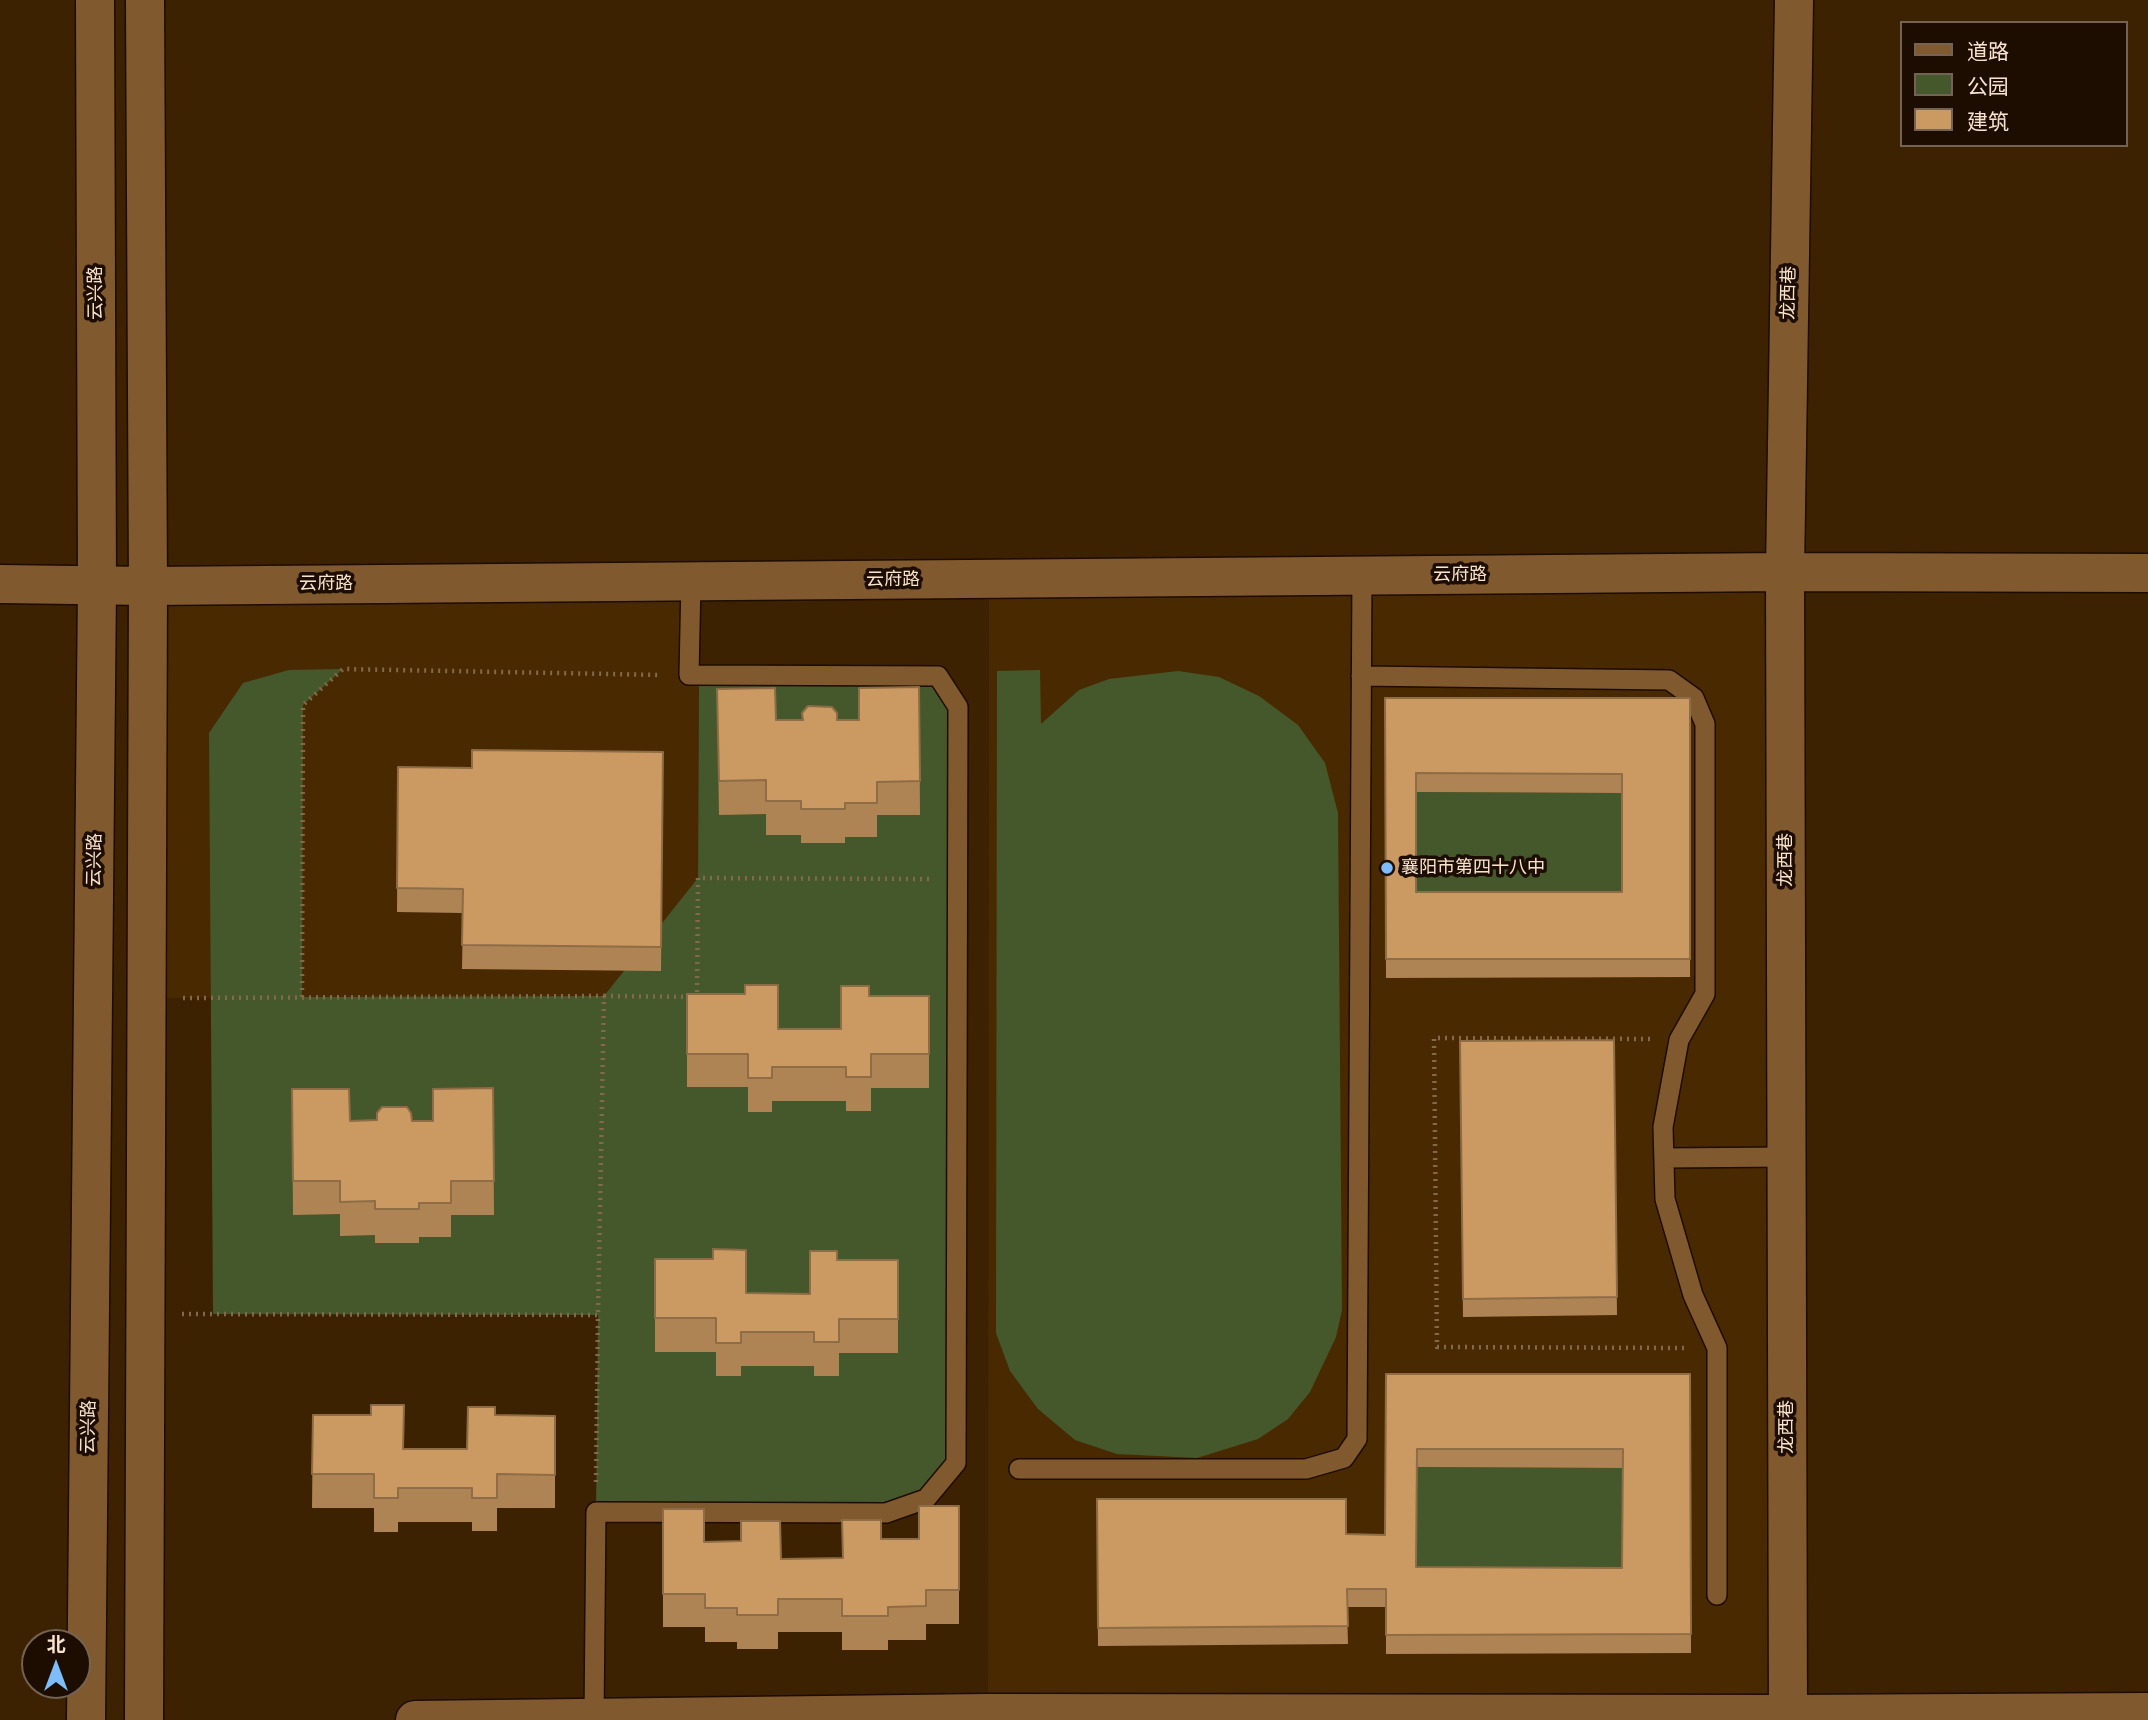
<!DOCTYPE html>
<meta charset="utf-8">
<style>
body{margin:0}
#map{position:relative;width:2148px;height:1720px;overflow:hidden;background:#3c2200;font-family:Arial,"Noto Sans SC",sans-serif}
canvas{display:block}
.legend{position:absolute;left:1900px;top:21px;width:228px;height:126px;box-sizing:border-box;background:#1c0d00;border:2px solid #746352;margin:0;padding:9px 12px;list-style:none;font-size:21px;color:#f9e3cc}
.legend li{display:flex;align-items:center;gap:14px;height:35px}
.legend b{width:35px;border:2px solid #746352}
.north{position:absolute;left:21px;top:1629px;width:70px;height:70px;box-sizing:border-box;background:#1c0d00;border:2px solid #746352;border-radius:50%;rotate:0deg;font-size:19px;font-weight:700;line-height:28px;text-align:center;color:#f9e3cc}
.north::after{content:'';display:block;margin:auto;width:24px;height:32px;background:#7fbdfa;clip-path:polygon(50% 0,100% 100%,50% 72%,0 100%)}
</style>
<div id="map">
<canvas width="2148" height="1720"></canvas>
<ul class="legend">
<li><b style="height:9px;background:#805a2e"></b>道路</li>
<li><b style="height:19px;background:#45582b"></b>公园</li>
<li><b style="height:19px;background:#cb9a63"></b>建筑</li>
</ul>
<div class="north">北</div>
</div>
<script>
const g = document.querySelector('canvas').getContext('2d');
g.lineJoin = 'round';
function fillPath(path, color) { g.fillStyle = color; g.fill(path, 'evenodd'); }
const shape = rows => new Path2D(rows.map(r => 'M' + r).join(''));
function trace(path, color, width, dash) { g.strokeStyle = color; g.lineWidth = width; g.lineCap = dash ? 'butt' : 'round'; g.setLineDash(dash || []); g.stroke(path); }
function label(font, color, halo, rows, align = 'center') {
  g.font = font + ' Arial,"Noto Sans SC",sans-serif'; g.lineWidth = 7; g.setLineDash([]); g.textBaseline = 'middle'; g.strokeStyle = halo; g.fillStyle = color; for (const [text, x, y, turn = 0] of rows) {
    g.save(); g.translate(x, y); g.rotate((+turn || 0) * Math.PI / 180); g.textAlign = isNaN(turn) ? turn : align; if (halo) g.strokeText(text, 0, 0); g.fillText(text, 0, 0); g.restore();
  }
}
const built = shape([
 [1785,572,1788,1714,988,1713,989,579],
 [691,581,699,675,697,997,147,998,148,586]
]);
const green = shape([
 [343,669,303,705,302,997,604,996,698,878,699,675,938,676,958,707,956,1463,926,1499,886,1513,596,1512,598,1315,213,1314,209,733,243,683,289,670],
 [1040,670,1041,724,1079,690,1109,679,1178,671,1219,677,1259,696,1298,725,1325,763,1338,813,1342,1310,1336,1337,1310,1392,1288,1419,1258,1439,1197,1458,1117,1454,1075,1440,1038,1409,1010,1371,996,1333,997,671],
 [1416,792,1622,793,1622,911,1416,910],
 [1417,1467,1623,1468,1622,1586,1416,1586]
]);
const path = shape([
 [604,996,697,997,698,878,929,879],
 [302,997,303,705,343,669,661,675],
 [183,998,604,996,598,1315],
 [1650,1039,1434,1038,1437,1347,1685,1348],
 [182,1314,598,1315,596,1485]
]);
const service = shape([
 [1361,676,1669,680,1694,698,1705,724,1705,994,1679,1040,1663,1127,1665,1199,1693,1295,1717,1348,1717,1595],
 [1664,1158,1787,1157],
 [1019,1469,1306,1469,1344,1458,1357,1439,1362,576],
 [594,1718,596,1512,886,1513,926,1499,956,1463,958,707,938,676,689,675,691,581]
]);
const minor = shape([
 [0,584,148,586,1785,572,2148,573],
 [415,1720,988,1713,1788,1714,2148,1712],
 [1788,1720,1785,572,1794,0]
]);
const tertiary = shape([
 [86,1720,97,585,95,0],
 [144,1720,148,586,145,0]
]);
const wall = shape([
 [919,687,920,815,877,815,877,837,845,837,845,843,801,843,801,835,766,835,766,814,719,815,717,689,776,720,859,720],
 [1385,698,1690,698,1690,977,1386,978],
 [1416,792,1622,793,1622,892,1416,892],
 [663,752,661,971,462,969,463,913,397,912,398,767,472,768],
 [687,994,778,1029,841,1029,869,996,929,996,929,1088,871,1088,871,1111,846,1111,846,1101,772,1101,772,1112,748,1112,748,1087,687,1087],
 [1614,1040,1617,1315,1463,1317,1460,1041],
 [493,1088,494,1215,451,1215,451,1237,419,1237,419,1243,375,1243,375,1235,340,1236,340,1214,293,1215,292,1089,350,1121,433,1121],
 [655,1259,746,1293,810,1294,837,1260,898,1260,898,1353,839,1353,839,1376,814,1376,814,1366,741,1366,741,1376,716,1376,716,1352,655,1352],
 [1386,1374,1690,1374,1691,1653,1386,1654,1386,1607,1347,1607,1348,1644,1098,1646,1097,1499,1346,1534,1385,1535],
 [1417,1467,1623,1468,1622,1568,1416,1567],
 [313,1415,404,1449,467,1449,495,1415,555,1416,555,1508,497,1508,497,1531,472,1531,472,1522,398,1522,398,1532,374,1532,374,1508,312,1508],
 [959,1506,959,1624,926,1624,926,1640,888,1640,888,1650,842,1650,842,1632,778,1632,778,1649,737,1649,737,1642,705,1642,705,1627,663,1627,663,1509,704,1542,781,1559,843,1558,881,1539,919,1539]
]);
const building = shape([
 [919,687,920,781,877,782,877,803,845,803,845,809,801,809,801,801,766,801,766,780,719,781,717,689,775,688,776,720,803,720,802,713,808,706,832,707,837,713,837,720,859,720,859,688,919,687],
 [1385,698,1690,698,1690,959,1386,959,1385,698],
 [1416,773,1622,774,1622,892,1416,892,1416,773],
 [472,750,663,752,661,947,462,945,463,889,397,888,398,767,472,768,472,750],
 [745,985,778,985,778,1029,841,1029,841,986,869,986,869,996,929,996,929,1054,871,1054,871,1077,846,1077,846,1067,772,1067,772,1078,748,1078,748,1054,687,1054,687,994,745,994,745,985],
 [1614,1040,1617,1297,1463,1299,1460,1041,1614,1040],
 [493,1088,494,1181,451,1181,451,1203,419,1203,419,1209,375,1209,375,1201,340,1202,340,1181,293,1181,292,1089,349,1089,350,1121,377,1120,377,1113,382,1107,407,1107,411,1113,412,1121,433,1121,433,1089,493,1088],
 [713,1249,746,1250,746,1293,810,1294,810,1251,837,1251,837,1260,898,1260,898,1319,839,1319,839,1342,814,1342,814,1332,741,1332,741,1343,716,1343,716,1318,655,1318,655,1259,713,1259,713,1249],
 [1386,1374,1690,1374,1691,1634,1386,1635,1386,1589,1347,1589,1348,1626,1098,1628,1097,1499,1346,1499,1346,1534,1385,1535,1386,1374],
 [1417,1449,1623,1449,1622,1568,1416,1567,1417,1449],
 [371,1405,404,1405,403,1449,467,1449,468,1407,495,1407,495,1415,555,1416,555,1475,497,1474,497,1498,472,1498,472,1488,398,1488,398,1498,374,1498,374,1474,312,1474,313,1415,371,1415,371,1405],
 [919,1506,959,1506,959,1590,926,1590,926,1606,888,1607,888,1616,842,1616,842,1599,778,1599,778,1615,737,1615,737,1608,705,1608,705,1594,663,1594,663,1509,704,1509,704,1542,741,1541,741,1521,780,1521,781,1559,843,1558,842,1520,881,1520,881,1539,919,1539,919,1506]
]);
const markers = [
 [1387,868,7,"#7fbdfa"]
];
const streetNames = [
 ["云兴路",96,293,-90],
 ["龙西巷",1789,293,-89],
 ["云府路",1460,575],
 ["云府路",893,580],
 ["云府路",326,584],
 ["云兴路",95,860,-89],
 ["龙西巷",1786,860,-90],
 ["云兴路",89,1427,-89],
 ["龙西巷",1787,1427,-90]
];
const poiNames = [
 ["襄阳市第四十八中",1401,868]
];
fillPath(built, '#492a00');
fillPath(green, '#45582b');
trace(service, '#1e0c00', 22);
trace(minor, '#1e0c00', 41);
trace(tertiary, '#1e0c00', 41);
trace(path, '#82694b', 4.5, [2, 5]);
trace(service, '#805a2e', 19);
trace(minor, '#805a2e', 38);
trace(tertiary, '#805a2e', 38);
fillPath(wall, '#af8455');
fillPath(building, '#cb9a63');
trace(building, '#8e6c45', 2);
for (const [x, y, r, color] of markers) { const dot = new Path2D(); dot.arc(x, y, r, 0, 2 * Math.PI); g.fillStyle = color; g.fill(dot); trace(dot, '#1c0d00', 2.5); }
label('18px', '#f9e3cc', '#1c0d00', streetNames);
label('18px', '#f9e3cc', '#1c0d00', poiNames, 'left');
</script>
